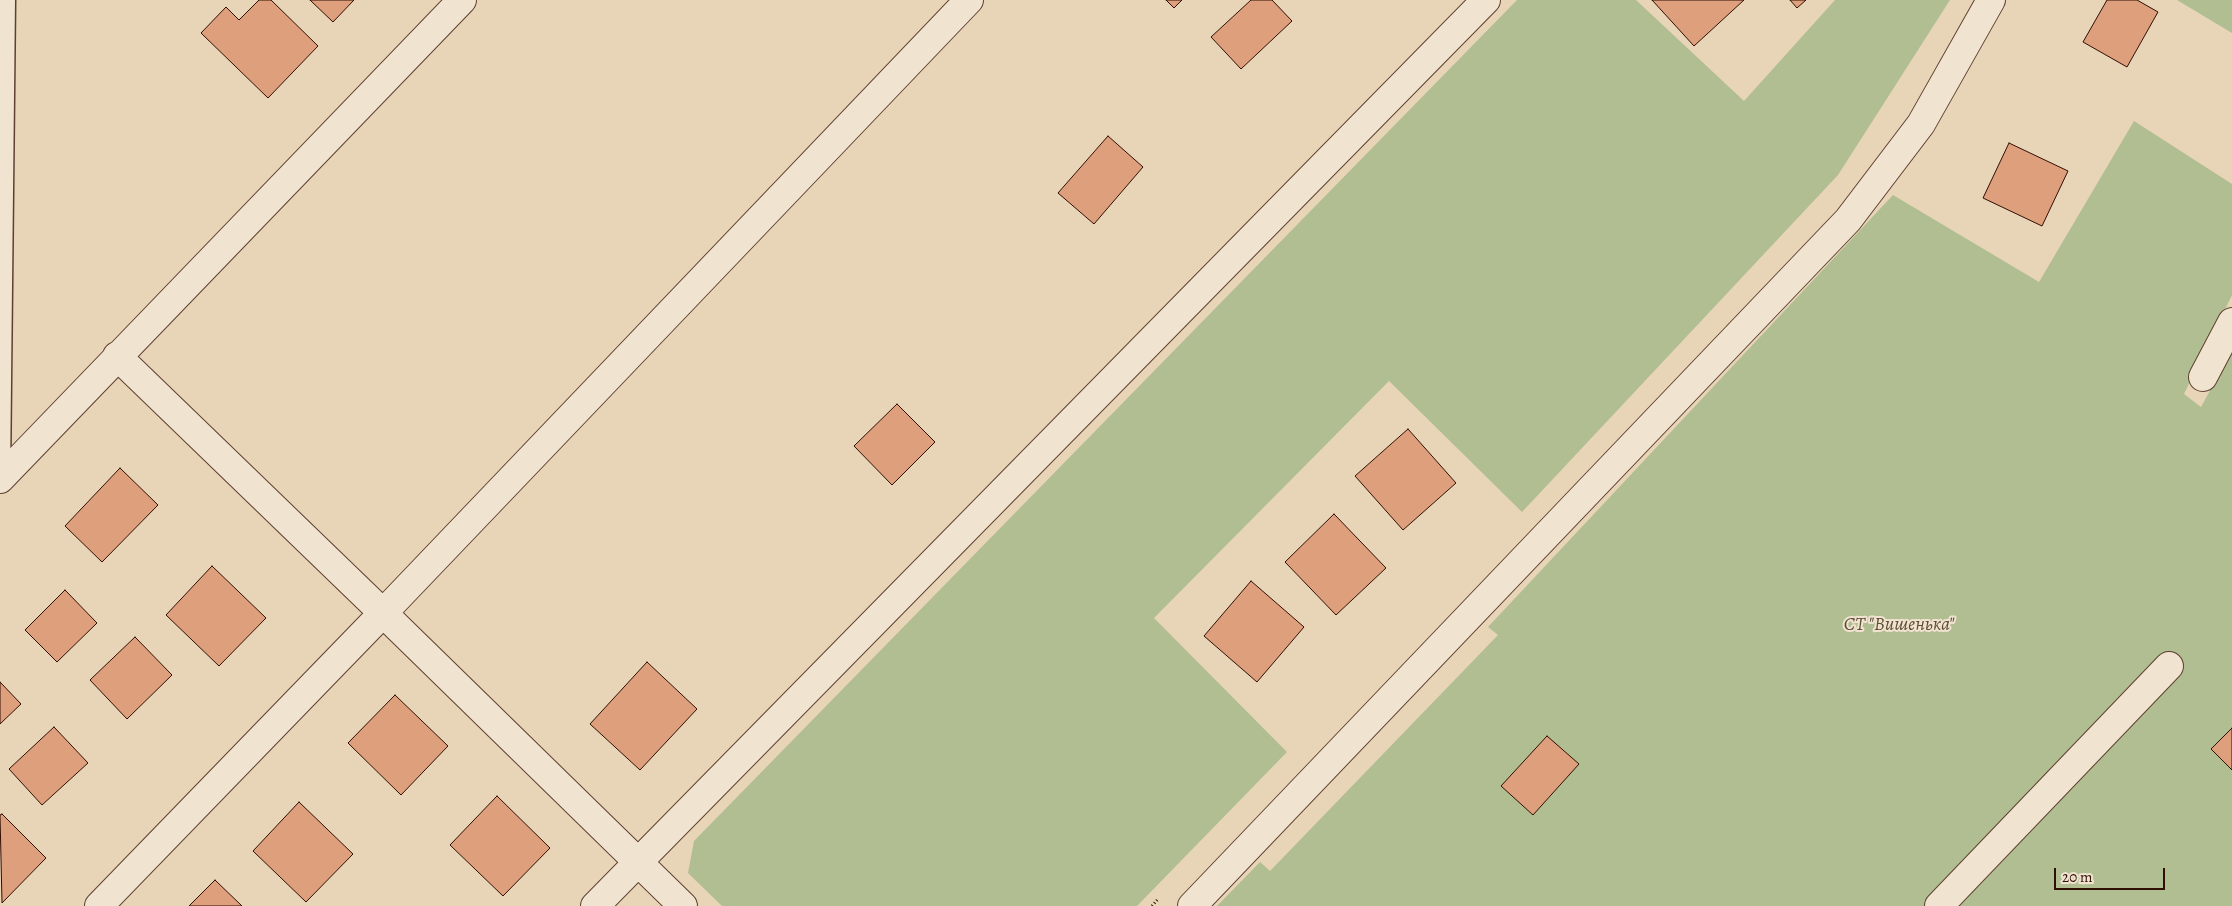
<!DOCTYPE html>
<meta charset="utf-8">
<style>
body{margin:0}
#map{position:relative;width:2232px;height:906px;overflow:hidden;background:#e8d4b7;font-family:Alegreya,serif}
canvas{display:block}
.scale{position:absolute;left:2054px;top:868px;width:111px;height:22px;box-sizing:border-box;border:2px solid #300f03;border-top:0;padding-left:6px;font-size:15px;line-height:18px;white-space:nowrap;color:#300f03;-webkit-text-stroke:4px #f0e3d0;paint-order:stroke}
</style>
<div id="map">
<canvas width="2232" height="906"></canvas>
<div class="scale">20 m</div>
</div>
<script>
const g = document.querySelector('canvas').getContext('2d');
g.lineJoin = 'round';
function fillPath(path, color) { g.fillStyle = color; g.fill(path, 'evenodd'); }
const shape = rows => new Path2D(rows.map(r => 'M' + r).join(''));
function trace(path, color, width, dash) { g.strokeStyle = color; g.lineWidth = width; g.lineCap = dash ? 'butt' : 'round'; g.setLineDash(dash || []); g.stroke(path); }
function label(font, color, halo, rows, align = 'center') {
  g.font = font + ' Alegreya,serif'; g.lineWidth = 4; g.setLineDash([]); g.textBaseline = 'middle'; g.strokeStyle = halo; g.fillStyle = color; for (const [text, x, y, turn = 0] of rows) {
    g.save(); g.translate(x, y); g.rotate((+turn || 0) * Math.PI / 180); g.textAlign = isNaN(turn) ? turn : align; if (halo) g.strokeText(text, 0, 0); g.fillText(text, 0, 0); g.restore();
  }
}
const green = shape([
 [1517,0,1636,0,1744,101,1835,0,1950,0,1838,175,1522,512,1389,381,1154,618,1287,752,1137,906,722,906,688,873,694,841],
 [2177,0,2232,0,2232,33],
 [2134,121,2232,184,2232,295,2184,394,2201,407,2232,350,2232,906,1217,906,1260,862,1270,871,1498,635,1488,627,1893,195,2039,282]
]);
const building = shape([
 [259,0,271,0,318,46,268,98,201,33,226,7,239,20,259,0],
 [310,0,354,0,333,22,310,0],
 [1166,0,1182,0,1174,8,1166,0],
 [1251,0,1272,0,1292,21,1241,69,1211,37,1251,0],
 [1652,0,1744,0,1694,46,1652,0],
 [1790,0,1806,0,1797,8,1790,0],
 [2107,0,2137,0,2158,12,2127,67,2083,42,2107,0],
 [1108,136,1143,167,1094,224,1058,193,1108,136],
 [2009,143,2068,171,2042,226,1983,198,2009,143],
 [897,404,935,442,892,485,854,446,897,404],
 [1408,429,1456,483,1403,530,1355,476,1408,429],
 [120,468,158,505,102,562,65,526,120,468],
 [1334,514,1386,568,1336,615,1285,562,1334,514],
 [212,566,266,618,219,666,166,615,212,566],
 [1251,581,1304,627,1257,682,1204,636,1251,581],
 [65,590,97,623,57,662,25,630,65,590],
 [135,637,172,675,127,719,90,680,135,637],
 [647,662,697,709,640,770,590,724,647,662],
 [0,682,21,704,0,724,0,682],
 [395,695,448,746,401,795,348,743,395,695],
 [54,727,88,763,42,805,9,769,54,727],
 [2232,728,2232,770,2211,749,2232,728],
 [1547,736,1579,764,1533,815,1501,786,1547,736],
 [497,796,550,848,503,896,450,845,497,796],
 [299,802,353,854,306,902,253,851,299,802],
 [2,814,46,858,2,903,0,815,2,814],
 [215,880,242,906,189,906,215,880]
]);
const path = shape([
 [1152,906,1158,899]
]);
const lane = shape([
 [2,477,7,0]
]);
const street = shape([
 [117,356,383,613,969,0],
 [2203,377,2232,322],
 [0,479,462,0],
 [99,906,383,613,683,906],
 [595,906,1486,0],
 [1192,906,1848,220,1921,124,1991,0],
 [1939,906,2169,666]
]);
const parkNames = [
 ["СТ \"Вишенька\"",1899,625]
];
fillPath(green, '#b1be92');
fillPath(building, '#de9f7c');
trace(building, '#300f03', 1);
trace(lane, '#5e4030', 19);
trace(street, '#5e4030', 30);
trace(path, '#300f03', 3, [1, 2.5]);
trace(lane, '#f0e3d0', 16);
trace(street, '#f0e3d0', 28);
label('italic 19px', '#5d4c35', '#f0e3d0', parkNames);
</script>
